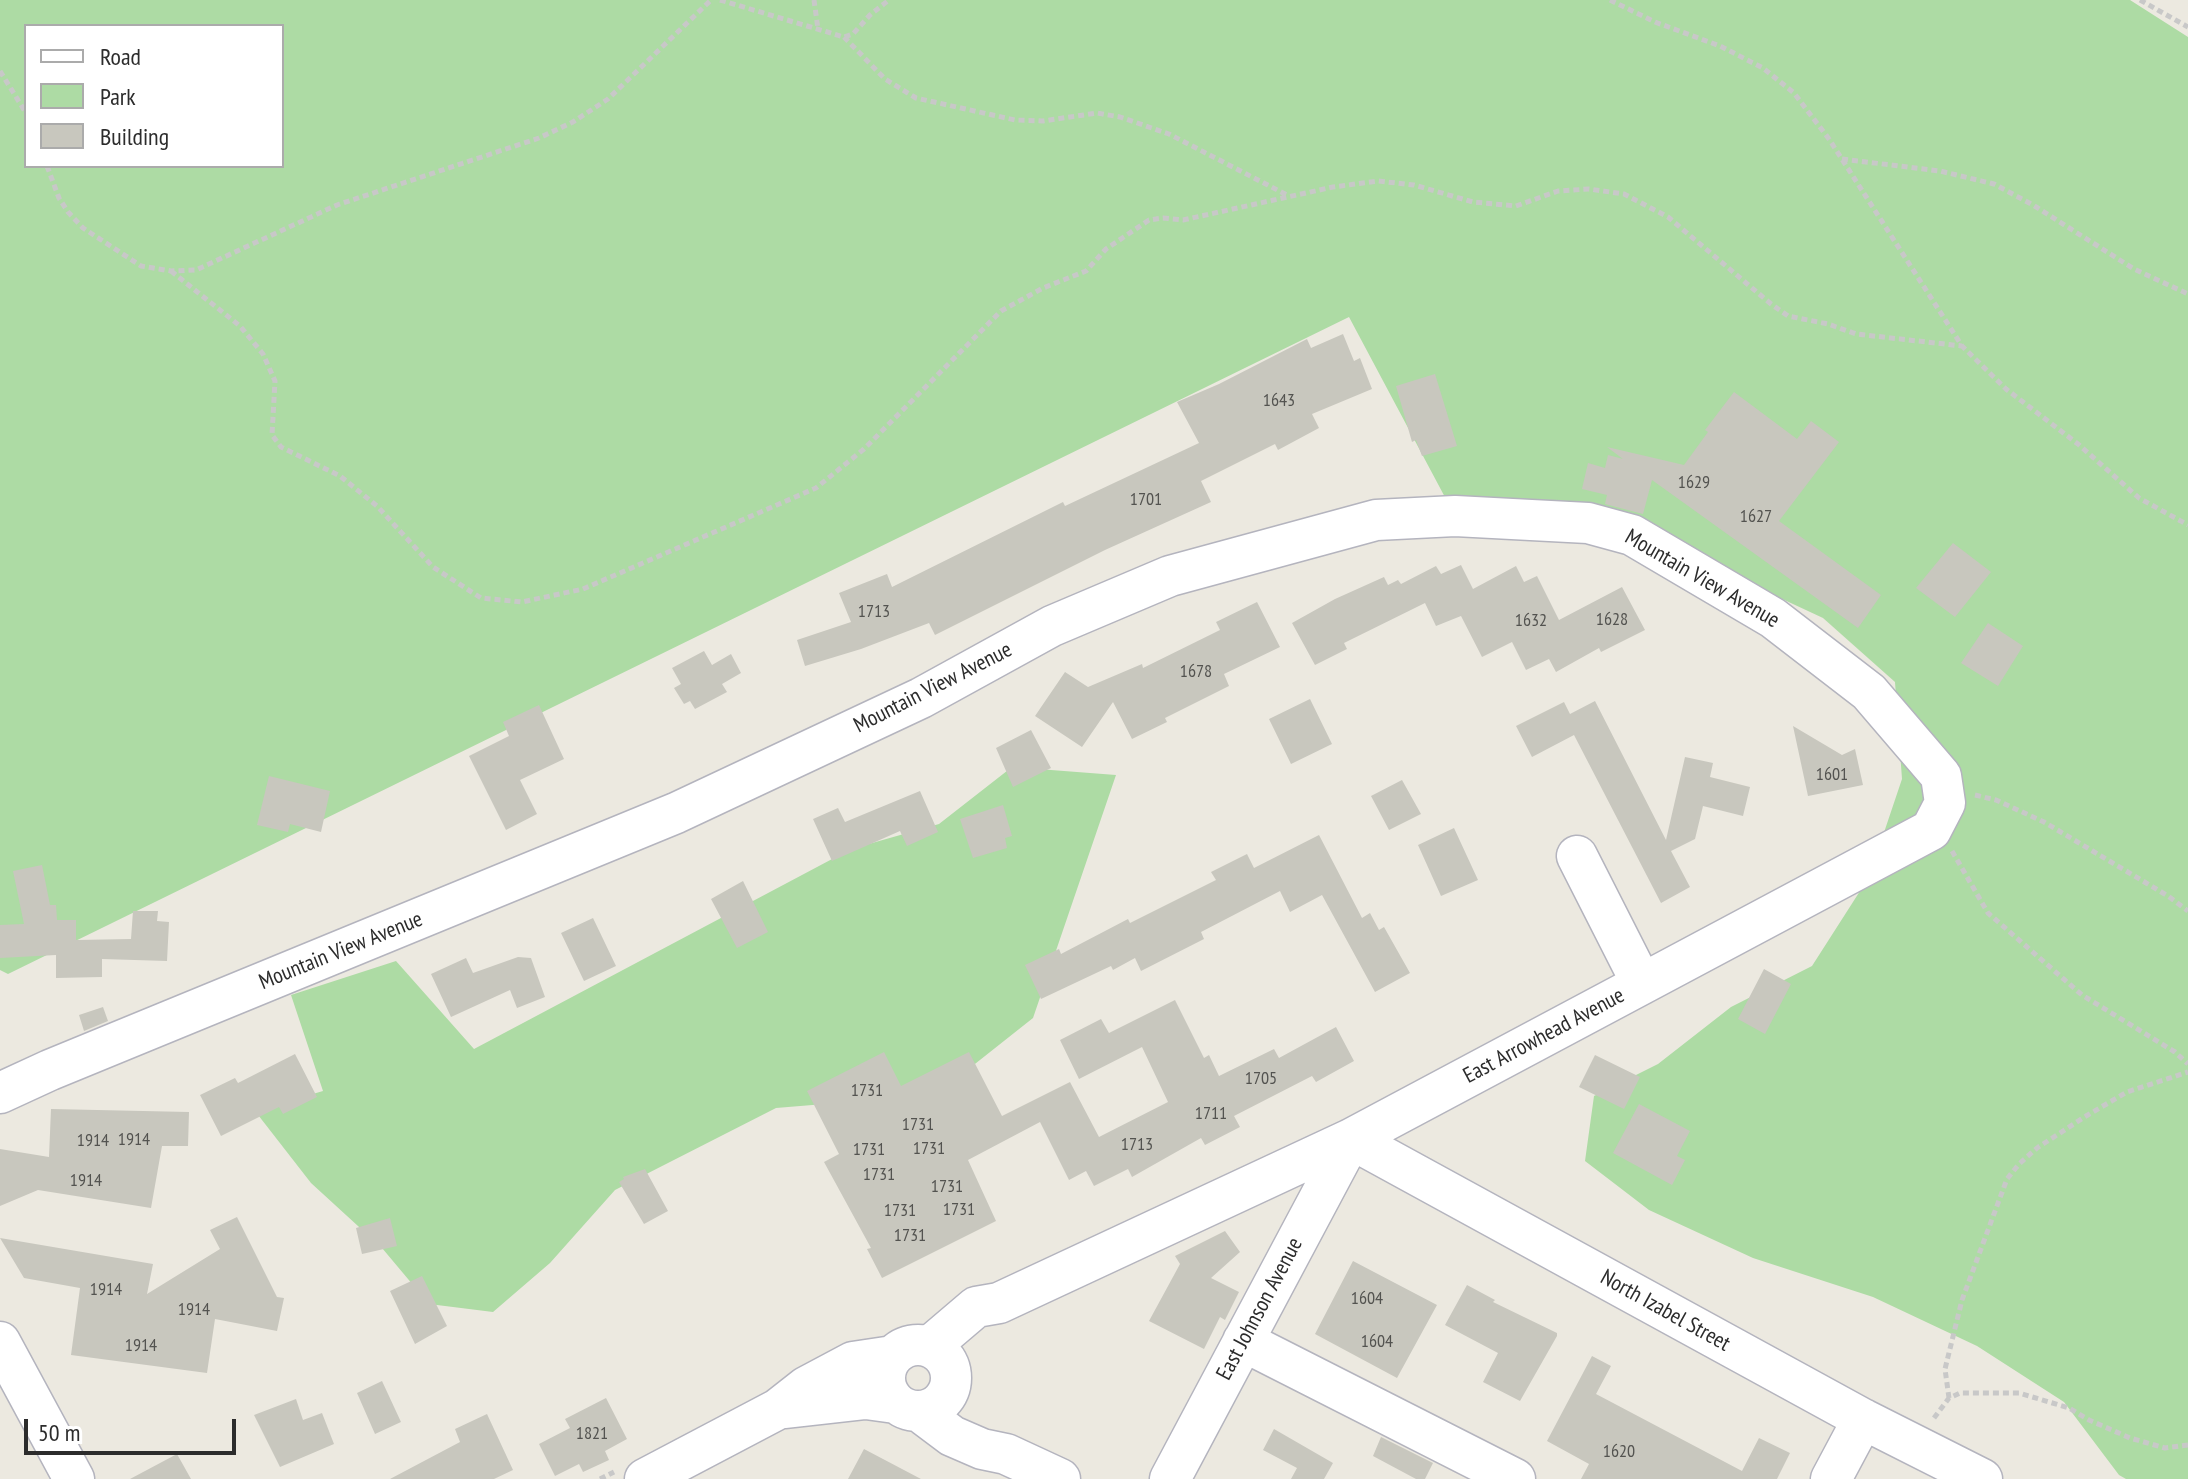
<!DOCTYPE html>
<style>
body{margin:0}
#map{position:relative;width:2188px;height:1479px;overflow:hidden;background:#ece9e0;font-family:"PT Sans Narrow",sans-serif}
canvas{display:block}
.legend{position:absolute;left:24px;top:24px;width:260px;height:144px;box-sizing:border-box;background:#fff;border:2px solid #ababab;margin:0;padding:10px 14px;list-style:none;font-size:24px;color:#2c2c2c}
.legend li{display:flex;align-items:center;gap:16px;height:40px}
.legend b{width:40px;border:2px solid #ababab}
.scale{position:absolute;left:24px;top:1419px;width:212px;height:36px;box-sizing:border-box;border:4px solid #2c2c2c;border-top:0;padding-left:10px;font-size:24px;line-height:28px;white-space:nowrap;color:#2c2c2c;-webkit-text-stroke:6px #fff;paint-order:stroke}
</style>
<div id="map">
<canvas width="2188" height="1479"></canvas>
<ul class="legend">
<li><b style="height:10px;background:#fff"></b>Road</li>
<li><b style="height:22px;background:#addba4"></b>Park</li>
<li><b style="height:22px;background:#c8c7be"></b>Building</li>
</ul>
<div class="scale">50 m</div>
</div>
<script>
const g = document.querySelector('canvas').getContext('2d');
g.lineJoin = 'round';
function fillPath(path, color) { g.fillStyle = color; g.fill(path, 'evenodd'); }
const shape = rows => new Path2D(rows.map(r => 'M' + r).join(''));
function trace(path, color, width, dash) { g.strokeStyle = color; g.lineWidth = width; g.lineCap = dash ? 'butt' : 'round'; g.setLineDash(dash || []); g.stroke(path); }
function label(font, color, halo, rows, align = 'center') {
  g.font = font + ' "PT Sans Narrow",sans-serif'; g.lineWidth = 7; g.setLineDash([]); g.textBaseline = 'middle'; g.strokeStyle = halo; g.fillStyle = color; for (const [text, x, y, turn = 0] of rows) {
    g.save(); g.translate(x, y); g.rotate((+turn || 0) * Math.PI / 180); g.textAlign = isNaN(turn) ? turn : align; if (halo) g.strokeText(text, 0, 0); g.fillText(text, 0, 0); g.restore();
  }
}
const green = shape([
 [0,0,2130,0,2188,37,2188,1479,2126,1479,2119,1475,2064,1402,1977,1346,1873,1297,1753,1258,1649,1210,1585,1161,1594,1096,1658,1064,1731,1007,1812,966,1869,877,1902,779,1895,682,1823,618,1720,570,1455,516,1349,317,8,974,0,970],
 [26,26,282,26,282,166,26,166],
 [1012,767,1116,775,1033,1018,961,1075,873,1100,776,1108,615,1190,550,1263,493,1312,429,1304,382,1248,311,1183,255,1111,323,1091,291,995,396,961,474,1049,851,849,939,824]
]);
const building = shape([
 [1343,334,1354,361,1360,358,1372,389,1312,414,1319,428,1278,450,1275,444,1201,481,1211,502,1105,550,935,635,929,623,861,649,805,666,797,640,851,622,839,593,887,574,892,587,1063,502,1065,506,1199,443,1177,402,1219,384,1307,339,1311,348],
 [1435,374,1457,446,1422,456,1416,440,1412,442,1396,386],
 [1734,392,1797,439,1811,421,1839,442,1779,521,1881,595,1858,628,1652,480,1643,514,1605,504,1607,495,1582,489,1588,463,1605,468,1608,455,1623,459,1607,447,1684,465,1708,432,1705,430],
 [1953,543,1991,572,1955,617,1916,588],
 [1461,565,1473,589,1516,566,1524,582,1537,576,1559,620,1622,587,1645,630,1601,652,1599,648,1556,672,1549,659,1526,670,1512,642,1482,657,1461,616,1436,626,1425,603,1344,643,1347,649,1315,665,1292,623,1335,599,1384,577,1388,585,1398,580,1401,584,1436,566,1441,574],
 [1257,602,1280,647,1224,674,1229,686,1165,718,1167,722,1132,739,1113,702,1082,747,1035,716,1065,672,1088,687,1142,664,1143,668,1220,630,1216,622],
 [1988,623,2023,646,1998,686,1961,663],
 [704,651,712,665,731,654,741,673,722,684,727,692,695,709,690,701,684,704,674,688,681,684,672,668],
 [1310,699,1332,744,1291,764,1269,719],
 [1595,701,1666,840,1685,757,1713,763,1710,777,1750,787,1743,816,1703,806,1695,839,1671,851,1690,887,1661,903,1574,735,1532,757,1516,726,1564,702,1570,714],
 [539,705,564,759,520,780,537,814,506,830,469,756,509,736,503,722],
 [1793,726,1842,755,1855,749,1863,785,1808,796],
 [1031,730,1051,768,1013,787,996,748],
 [269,776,330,791,321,832,290,824,288,832,257,825],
 [1402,780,1421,814,1389,830,1371,796],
 [920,791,938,832,907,846,900,831,832,861,813,819,838,808,845,822],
 [1003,805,1012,836,1005,838,1007,848,973,858,960,819],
 [1454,828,1478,880,1441,896,1418,845],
 [1319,835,1362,918,1370,913,1379,930,1384,927,1410,973,1375,992,1322,895,1290,912,1280,891,1201,932,1204,939,1141,971,1135,958,1113,970,1111,966,1041,999,1025,965,1059,949,1061,954,1128,919,1130,923,1216,880,1211,872,1247,854,1254,868],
 [42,865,50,905,56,905,57,920,76,920,76,940,131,939,133,911,158,911,157,921,169,922,167,961,102,959,102,977,56,978,56,955,0,958,0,925,24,924,13,871],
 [743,881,768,932,737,948,711,899],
 [593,918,616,966,584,981,561,933],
 [518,957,531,958,545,997,517,1008,510,990,451,1017,431,974,466,958,473,973],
 [1764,969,1791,984,1765,1034,1738,1019],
 [1175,1000,1204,1058,1209,1055,1219,1076,1274,1049,1279,1058,1336,1027,1354,1061,1316,1082,1312,1076,1234,1116,1240,1127,1205,1145,1201,1138,1132,1177,1128,1169,1094,1186,1086,1171,1069,1180,1040,1122,968,1160,996,1221,882,1278,867,1249,871,1248,824,1162,839,1154,807,1091,884,1052,901,1086,969,1052,1002,1116,1070,1082,1099,1137,1168,1102,1142,1047,1079,1079,1060,1040,1101,1019,1109,1033],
 [103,1007,108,1021,84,1031,79,1015],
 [295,1054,317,1097,283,1114,279,1107,221,1136,200,1095,235,1078,238,1083],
 [1595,1055,1640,1077,1624,1109,1579,1087],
 [1639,1104,1690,1131,1677,1156,1685,1160,1672,1185,1613,1153],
 [51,1109,189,1112,188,1146,162,1146,151,1208,38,1190,0,1206,0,1149,49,1157],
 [645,1169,668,1211,644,1224,619,1182,624,1179,623,1177],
 [237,1217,277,1297,284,1298,277,1331,215,1319,207,1373,71,1355,80,1288,24,1278,0,1238,153,1264,147,1294,220,1249,210,1230],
 [390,1218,397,1246,362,1254,356,1228],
 [1225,1231,1240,1252,1211,1278,1239,1292,1225,1320,1220,1317,1204,1349,1149,1321,1180,1264,1175,1256],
 [1353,1261,1437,1305,1397,1378,1315,1334],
 [422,1276,447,1326,415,1344,390,1291],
 [1467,1285,1495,1300,1493,1302,1557,1333,1557,1336,1520,1401,1483,1382,1498,1353,1445,1325],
 [1592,1356,1611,1366,1596,1394,1742,1471,1759,1438,1790,1453,1777,1479,1581,1479,1589,1464,1547,1441],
 [382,1381,401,1422,375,1434,357,1393],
 [606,1398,627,1439,605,1451,609,1460,583,1472,579,1464,555,1476,539,1444,570,1428,565,1419],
 [296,1399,303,1420,322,1413,334,1444,280,1467,254,1415],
 [487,1414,513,1470,494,1479,390,1479,460,1442,455,1429],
 [1274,1429,1333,1463,1324,1479,1291,1479,1297,1468,1263,1450],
 [1381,1437,1433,1463,1425,1479,1416,1479,1373,1456],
 [864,1449,921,1479,848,1479],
 [177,1454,191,1479,130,1479]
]);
const path = shape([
 [720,0,844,37,853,34,870,15,889,0],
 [814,0,818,29],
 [1610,0,1655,22,1720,46,1763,68,1794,93,1829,139,1962,346,2006,389,2078,444,2139,498,2188,525],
 [2140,0,2188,27],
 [844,37,885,79,916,98,1015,120,1043,121,1097,113,1120,117,1169,134,1287,195],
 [0,71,26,113],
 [1842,159,1940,171,1994,184,2033,205,2134,269,2188,294],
 [47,166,59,198,68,212,83,228,141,266,171,271,196,270,337,205,539,138,573,122,608,99,711,0],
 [171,271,240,326,263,354,275,381,272,435,281,447,340,476,377,506,433,567,481,598,522,602,583,589,816,488,864,449,1001,311,1043,288,1086,271,1106,249,1149,220,1163,218,1183,220,1333,187,1378,181,1414,185,1473,202,1516,206,1558,191,1589,189,1624,194,1668,217,1771,304,1788,316,1828,324,1856,334,1962,346],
 [1975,795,1996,800,2044,822,2168,896,2188,911],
 [1952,851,1988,913,2082,995,2175,1052,2188,1064],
 [1949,1398,1945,1369,1962,1300,2007,1179,2019,1164,2037,1148,2086,1116,2127,1092,2188,1072],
 [1934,1418,1949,1398,1960,1393,2019,1393,2069,1408,2089,1420,2130,1438,2165,1448,2188,1445],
 [600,1479,614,1472]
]);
const minor = shape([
 [1577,856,1642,984],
 [0,1093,50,1070,676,813,921,698,1052,626,1170,576,1376,520,1455,516,1588,523,1632,535,1773,618,1869,692,1941,776,1945,803,1931,830,1351,1139,999,1303,976,1307,929,1347],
 [1351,1139,1863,1419,1982,1479],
 [1243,1341,1515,1479],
 [0,1342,74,1479],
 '885 1378a33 33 0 1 1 66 0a33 33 0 1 1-66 0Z',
 [786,1408,866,1399,895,1403],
 [920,1412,952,1436,982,1449,1006,1454,1060,1479],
 [645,1479,778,1409,806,1387,853,1362,893,1356],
 [1170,1479,1351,1139],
 [1831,1479,1863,1419]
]);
const numberNames = [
 ["1643",1279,401],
 ["1629",1694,483],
 ["1701",1146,500],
 ["1627",1756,517],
 ["1713",874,612],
 ["1628",1612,620],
 ["1632",1531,621],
 ["1678",1196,672],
 ["1601",1832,775],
 ["1705",1261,1079],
 ["1731",867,1091],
 ["1711",1211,1114],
 ["1731",918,1125],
 ["1914",134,1140],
 ["1914",93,1141],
 ["1713",1137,1145],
 ["1731",929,1149],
 ["1731",869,1150],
 ["1731",879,1175],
 ["1914",86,1181],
 ["1731",947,1187],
 ["1731",959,1210],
 ["1731",900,1211],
 ["1731",910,1236],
 ["1914",106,1290],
 ["1604",1367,1299],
 ["1914",194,1310],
 ["1604",1377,1342],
 ["1914",141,1346],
 ["1821",592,1434],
 ["1620",1619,1452]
];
const streetNames = [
 ["Mountain View Avenue",1702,579,30],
 ["Mountain View Avenue",933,688,-27],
 ["Mountain View Avenue",341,951,-22],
 ["East Arrowhead Avenue",1544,1036,-28],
 ["East Johnson Avenue",1260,1309,-62],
 ["North Izabel Street",1665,1311,29]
];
fillPath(green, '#addba4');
fillPath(building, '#c8c7be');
trace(minor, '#b4b4be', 43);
trace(path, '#c8c8c8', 5, [6, 4]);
trace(minor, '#fff', 40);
label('18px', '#535350', null, numberNames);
label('22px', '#2c2c2c', '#fff', streetNames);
</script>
